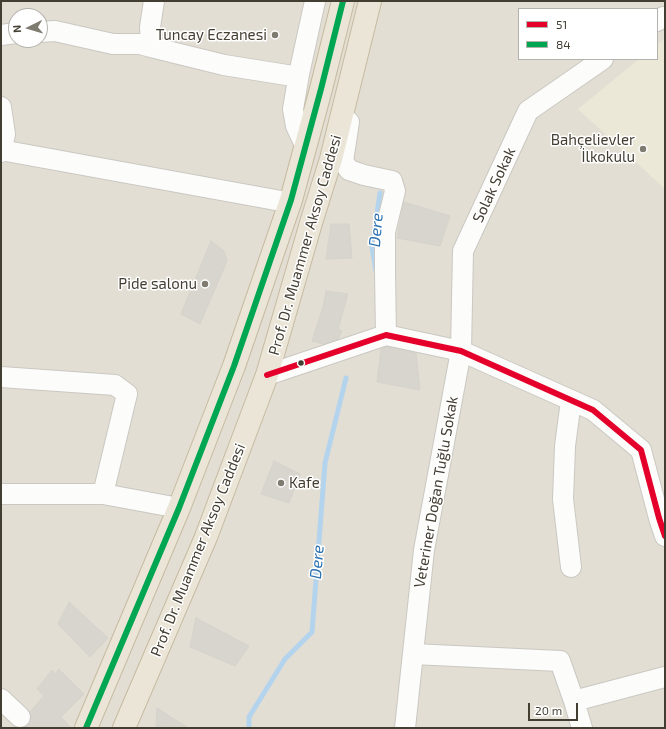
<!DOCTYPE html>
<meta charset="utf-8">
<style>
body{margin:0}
#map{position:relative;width:666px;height:729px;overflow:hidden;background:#eeece6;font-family:"Exo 2",sans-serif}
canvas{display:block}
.frame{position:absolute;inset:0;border:2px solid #433e32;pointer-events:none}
.legend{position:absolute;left:518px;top:8px;width:140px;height:52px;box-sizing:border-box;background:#fff;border:1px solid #b4b2ad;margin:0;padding:5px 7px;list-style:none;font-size:12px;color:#433e32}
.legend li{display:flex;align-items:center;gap:8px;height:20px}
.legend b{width:20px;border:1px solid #b4b2ad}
.north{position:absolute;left:8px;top:8px;width:40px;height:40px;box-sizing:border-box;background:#fff;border:1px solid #b4b2ad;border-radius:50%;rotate:265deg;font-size:11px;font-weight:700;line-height:16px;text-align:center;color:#433e32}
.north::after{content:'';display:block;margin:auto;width:14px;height:18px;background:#7f7b71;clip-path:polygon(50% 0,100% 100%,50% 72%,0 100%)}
.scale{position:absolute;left:528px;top:703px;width:50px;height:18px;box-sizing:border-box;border:2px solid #433e32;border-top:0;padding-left:5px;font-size:12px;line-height:14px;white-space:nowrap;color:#433e32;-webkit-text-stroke:3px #fff;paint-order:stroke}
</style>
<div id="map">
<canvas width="666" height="729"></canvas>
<div class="frame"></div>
<ul class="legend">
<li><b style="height:5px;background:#e4002b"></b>51</li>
<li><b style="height:5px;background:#00a651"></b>84</li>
</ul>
<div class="north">N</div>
<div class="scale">20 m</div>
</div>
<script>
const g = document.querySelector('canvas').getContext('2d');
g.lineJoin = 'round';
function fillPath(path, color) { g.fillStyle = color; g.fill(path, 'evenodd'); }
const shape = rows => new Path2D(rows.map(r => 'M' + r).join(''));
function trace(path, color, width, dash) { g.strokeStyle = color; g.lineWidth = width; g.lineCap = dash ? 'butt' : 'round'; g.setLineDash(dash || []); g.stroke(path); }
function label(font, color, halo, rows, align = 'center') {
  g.font = font + ' "Exo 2",sans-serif'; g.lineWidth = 3; g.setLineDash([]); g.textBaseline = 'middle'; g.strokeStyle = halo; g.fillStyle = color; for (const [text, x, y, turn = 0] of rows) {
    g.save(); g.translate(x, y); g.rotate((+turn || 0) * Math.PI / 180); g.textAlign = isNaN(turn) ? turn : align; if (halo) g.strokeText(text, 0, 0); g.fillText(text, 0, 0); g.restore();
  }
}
const residential = shape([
 [1,1,665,1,665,728,1,728],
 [519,9,657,9,657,59,519,59],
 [16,16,40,16,40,40,16,40]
]);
const education = shape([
 [665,38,665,189,578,109,639,59,657,59,657,45]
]);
const stream = shape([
 [376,271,372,247,380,193],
 [249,728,249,717,285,659,312,632,325,463,346,378]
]);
const building = shape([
 [404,202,450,216,440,246,397,238,404,202],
 [331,224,349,224,352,258,326,259,331,224],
 [211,241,224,251,227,261,200,324,181,314,211,241],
 [326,291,348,294,338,329,342,331,338,339,323,344,312,341,323,307,326,291],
 [387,347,416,353,420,390,377,382,381,349,387,347],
 [274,461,300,474,289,503,261,494,274,461],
 [69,602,108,638,90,657,58,624,69,602],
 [196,618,249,646,235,666,190,647,196,618],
 [59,669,84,694,61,717,71,728,23,728,29,725,31,719,30,712,44,696,37,689,52,670,55,674,59,669],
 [157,708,188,728,156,728,157,708]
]);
const minor = shape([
 [657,21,663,17,665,17],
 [40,32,55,31,113,44,140,44,151,47,224,65,293,76,299,74],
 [1,35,16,33],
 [151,47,150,27,154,1],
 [1,107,5,134,1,152],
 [349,122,343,161,349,170,364,175,392,181,395,191,385,232,385,272,386,335],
 [305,145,296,126,293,109,299,74,315,1],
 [1,150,281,201],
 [267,375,386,335,461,351,593,410,641,450,659,518,665,536],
 [1,377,115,385,127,394,103,494],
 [1,494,103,494,179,508],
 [571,567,563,499,565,446,571,401],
 [413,654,560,661,574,701,582,728],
 [1,699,20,717],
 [574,701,665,677],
 [405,728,424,550,461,351,463,251,528,111,603,59]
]);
const highway = shape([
 [86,728,179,508,234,366,291,200,321,89,343,1],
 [124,728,206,537,267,375,311,223,331,159,370,1]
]);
const bus1 = shape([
 [267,375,386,335,461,351,593,410,641,450,659,518,665,536]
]);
const bus2 = shape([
 [86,728,179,508,234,366,291,200,321,89,343,1]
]);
const markers = [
 [275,35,4,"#7f7b71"],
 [643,149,4,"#7f7b71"],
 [205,284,4,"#7f7b71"],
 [301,363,3.5,"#433e32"],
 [281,483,4,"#7f7b71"]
];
const poiNames = [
 ["Tuncay Eczanesi",267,35],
 ["Bahçelievler",635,140],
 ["İlkokulu",635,157],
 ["Pide salonu",197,284],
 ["Kafe",289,483,"left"]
];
const streetNames = [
 ["Solak Sokak",494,185,-65],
 ["Prof. Dr. Muammer Aksoy Caddesi",305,245,-74],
 ["Veteriner Doğan Tuğlu Sokak",436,492,-80],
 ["Prof. Dr. Muammer Aksoy Caddesi",198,550,-68]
];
const waterNames = [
 ["Dere",376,230,-85],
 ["Dere",317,562,-85]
];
fillPath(residential, '#e3ded3');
fillPath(education, '#ece8d7');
trace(stream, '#b4d4ee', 5);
fillPath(building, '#d7d5ce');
trace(building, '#d6d3cc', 1);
trace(minor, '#cac8c2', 22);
trace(highway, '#c6bba1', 24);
trace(minor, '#fcfcfb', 20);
trace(highway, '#ebe5d7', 22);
trace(bus1, '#e4002b', 6);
trace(bus2, '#00a651', 6);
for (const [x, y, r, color] of markers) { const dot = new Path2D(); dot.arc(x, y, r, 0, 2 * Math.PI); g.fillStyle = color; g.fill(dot); trace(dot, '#fff', 1.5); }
label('15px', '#433e32', '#fff', poiNames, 'right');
label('15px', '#433e32', '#fff', streetNames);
label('italic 16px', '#2a70b0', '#fff', waterNames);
</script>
